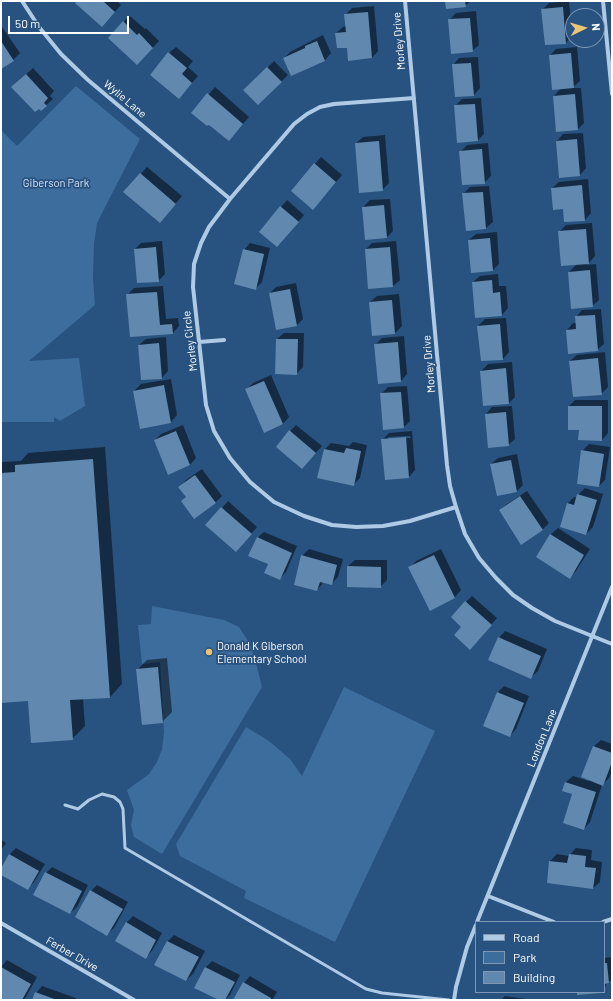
<!DOCTYPE html>
<style>
body{margin:0}
#map{position:relative;width:613px;height:1001px;overflow:hidden;background:#28527f;font-family:Barlow,sans-serif}
canvas{display:block}
.frame{position:absolute;inset:0;border:2px solid #fff;pointer-events:none}
.legend{position:absolute;left:475px;top:921px;width:130px;height:72px;box-sizing:border-box;background:#28527f;border:1px solid #7e97b2;margin:0;padding:5px 7px;list-style:none;font-size:12px;color:#fff}
.legend li{display:flex;align-items:center;gap:8px;height:20px}
.legend b{width:20px;border:1px solid #7e97b2}
.north{position:absolute;left:565px;top:8px;width:40px;height:40px;box-sizing:border-box;background:#28527f;border:1px solid #7e97b2;border-radius:50%;rotate:85deg;font-size:11px;font-weight:700;line-height:16px;text-align:center;color:#fff}
.north::after{content:'';display:block;margin:auto;width:14px;height:18px;background:#ecc476;clip-path:polygon(50% 0,100% 100%,50% 72%,0 100%)}
.scale{position:absolute;left:8px;top:16px;width:121px;height:18px;box-sizing:border-box;border:2px solid #fff;border-top:0;padding-left:5px;font-size:12px;line-height:14px;white-space:nowrap;color:#fff;-webkit-text-stroke:3px #28527f;paint-order:stroke}
</style>
<div id="map">
<canvas width="613" height="1001"></canvas>
<div class="frame"></div>
<ul class="legend">
<li><b style="height:5px;background:#afcae5"></b>Road</li>
<li><b style="height:11px;background:#3d6d9c"></b>Park</li>
<li><b style="height:11px;background:#6188af"></b>Building</li>
</ul>
<div class="north">N</div>
<div class="scale">50 m</div>
</div>
<script>
const g = document.querySelector('canvas').getContext('2d');
g.lineJoin = 'round';
function fillPath(path, color) { g.fillStyle = color; g.fill(path, 'evenodd'); }
const shape = rows => new Path2D(rows.map(r => 'M' + r).join(''));
function trace(path, color, width, dash) { g.strokeStyle = color; g.lineWidth = width; g.lineCap = dash ? 'butt' : 'round'; g.setLineDash(dash || []); g.stroke(path); }
function label(font, color, halo, rows, align = 'center') {
  g.font = font + ' Barlow,sans-serif'; g.lineWidth = 3.5; g.setLineDash([]); g.textBaseline = 'middle'; g.strokeStyle = halo; g.fillStyle = color; for (const [text, x, y, turn = 0] of rows) {
    g.save(); g.translate(x, y); g.rotate((+turn || 0) * Math.PI / 180); g.textAlign = isNaN(turn) ? turn : align; if (halo) g.strokeText(text, 0, 0); g.fillText(text, 0, 0); g.restore();
  }
}
const green = shape([
 [76,86,140,139,97,223,94,244,93,278,95,305,29,361,79,358,85,406,60,421,54,417,54,422,1,422,1,130,17,146],
 [152,606,224,620,239,627,250,644,256,663,262,687,162,854,134,837,131,825,134,810,127,790,149,774,157,762,162,749,164,732,160,662,142,664,138,625,151,624],
 [344,687,435,731,335,942,244,898,246,891,180,856,176,844,246,727,269,741,290,759,302,776]
]);
const shadow = shape([
 [79,1,117,1,121,5,108,20],
 [446,1,471,1,465,6],
 [569,1,572,36,566,43,543,9,549,3],
 [374,6,378,51,372,58,348,47,336,33,343,27,346,26,345,15,352,8],
 [476,11,479,45,472,51,449,20,456,13],
 [130,16,145,29,146,28,159,41,144,57,123,22],
 [1,27,2,27,20,53,13,60,1,68],
 [323,35,331,53,325,60,291,75,284,58,290,52],
 [176,47,193,61,188,67,198,76,185,91,169,53],
 [577,47,580,81,572,88,581,88,584,123,578,129,554,96,561,88,550,55,556,49],
 [478,57,480,88,474,95,453,65,459,58],
 [274,61,288,75,258,104,245,90],
 [33,68,54,91,50,96,53,99,46,105,19,81],
 [215,87,249,117,229,140,209,123,193,113],
 [481,98,484,134,478,140,455,106,462,99],
 [583,133,586,168,580,175,557,141,563,134],
 [385,135,389,183,382,190,356,143,363,137],
 [488,143,491,176,484,183,460,152,467,145],
 [321,157,342,175,319,202,315,164],
 [147,167,182,196,166,215,125,192],
 [588,179,591,213,585,220,564,208,552,188,559,182],
 [489,186,493,222,486,228,467,230,463,194,470,187],
 [390,199,393,231,387,237,363,207,370,200],
 [287,200,304,215,284,239,281,207],
 [592,223,595,256,587,265,596,264,599,300,592,306,569,272,577,264,559,232,566,225],
 [497,232,499,264,493,270,469,240,476,234],
 [162,241,165,274,158,281,135,249,141,243],
 [396,241,400,280,393,286,369,288,366,249,372,243],
 [250,243,270,248,262,282,255,289,244,250],
 [498,274,499,286,506,286,508,308,502,315,476,317,473,282,480,276],
 [296,283,303,319,297,325,270,293,276,287],
 [163,286,166,319,178,318,179,326,173,333,131,336,127,295,134,288],
 [399,294,402,326,395,333,373,335,370,302,377,296],
 [601,309,604,344,597,350,567,330,573,323,576,323,576,317,582,310],
 [506,318,509,352,503,359,478,326,485,319],
 [284,333,304,333,303,367,296,374,277,339],
 [404,336,407,374,401,381,375,345,382,338],
 [166,337,168,371,162,378,142,379,139,345,146,339],
 [605,352,608,387,601,394,570,361,577,355],
 [512,362,515,397,509,403,481,371,488,364],
 [271,375,289,417,283,424,246,390,253,383],
 [171,379,177,415,171,422,134,391,141,384],
 [407,386,410,421,404,427,381,394,388,387],
 [575,400,608,400,608,433,602,440,580,429,569,406],
 [512,406,515,439,508,445,486,414,492,407],
 [183,425,196,458,190,465,155,440,161,434],
 [296,425,322,446,302,468,290,431],
 [412,431,415,470,409,477,383,439,389,433],
 [410,436,411,438,388,439,388,437],
 [353,442,367,445,360,478,353,485,318,477,325,449,331,443,349,446],
 [589,444,610,447,605,480,599,486,582,451],
 [105,447,122,684,110,697,83,699,85,726,72,739,29,700,1,702,1,462,21,461,28,453],
 [517,454,523,485,517,491,491,464,498,458],
 [202,469,222,496,215,503,187,497,180,487,186,480],
 [585,488,603,494,593,527,586,534,568,503,574,497,577,498,578,495],
 [527,491,549,523,542,530,500,510,507,504],
 [228,501,257,527,242,544,222,508],
 [558,528,590,549,576,571,570,577,537,557,551,534],
 [264,532,297,546,286,572,279,579,269,564,257,538],
 [309,549,343,559,338,577,331,584,324,582,317,590,302,556],
 [441,549,461,590,455,597,430,609,410,568,416,561],
 [355,560,387,560,387,580,380,587,348,566],
 [472,596,497,618,477,642,466,602],
 [505,631,547,649,538,671,531,677,499,638],
 [167,658,172,712,162,722,137,670,147,660],
 [504,686,529,696,516,729,510,736,497,693],
 [601,740,612,744,612,771,609,778,602,785,590,822,584,829,573,794,563,790,566,782,573,776,589,781,590,780,583,777,594,746],
 [1,840,6,843,1,850],
 [16,848,45,864,34,882,27,889,1,874,1,870,10,854],
 [576,848,592,850,591,860,602,862,600,882,593,888,548,882,550,861,557,854,569,856],
 [52,867,88,885,77,907,70,913,46,873],
 [97,885,128,902,114,928,107,934,91,891],
 [133,916,162,933,152,951,145,958,126,923],
 [174,935,205,951,193,974,186,980,167,942],
 [612,957,612,979,609,982,606,982,606,986,604,988,604,958],
 [7,960,37,977,26,997,23,1000,1,1000,1,967],
 [212,961,240,975,230,995,225,1000,221,1000,196,987,206,967],
 [250,976,277,992,272,1000,234,1000,244,983],
 [42,986,76,998,76,1000,33,1000,36,993],
 [505,996,526,999,526,1000,501,1000]
]);
const building = shape([
 [77,1,103,1,115,12,102,27,75,3],
 [445,1,465,1,466,7,446,9],
 [563,7,566,44,545,45,541,9],
 [368,12,372,58,348,61,347,48,337,48,335,33,346,32,344,14],
 [470,18,473,52,451,54,448,19],
 [123,21,137,35,139,33,153,48,137,65,108,38],
 [1,41,14,61,1,69],
 [317,41,325,61,291,76,283,58,305,48,305,46],
 [168,52,187,68,182,74,192,83,179,99,150,75],
 [571,53,574,88,552,90,549,55],
 [471,63,474,96,455,97,452,64],
 [267,67,282,82,258,105,243,90],
 [26,74,48,98,44,103,47,106,41,111,39,109,35,112,11,87],
 [207,93,243,124,229,141,209,125,207,126,191,113],
 [575,94,578,130,556,132,553,96],
 [475,104,478,141,457,143,454,105],
 [577,139,580,176,559,178,556,141],
 [379,141,383,191,359,193,355,143],
 [482,149,485,184,462,185,459,151],
 [314,163,336,182,313,210,291,191],
 [140,173,176,204,160,223,123,192],
 [582,185,585,221,564,222,563,209,553,210,551,188],
 [483,192,486,229,466,231,462,193],
 [384,205,387,238,365,240,362,207],
 [280,206,299,222,277,247,259,232],
 [586,229,589,264,561,266,558,231],
 [490,238,493,271,471,273,468,240],
 [156,247,159,282,137,283,134,249],
 [390,247,393,287,368,289,365,249],
 [243,249,264,254,256,290,234,284],
 [590,270,593,307,571,309,568,272],
 [492,280,493,293,500,292,502,316,475,318,472,282],
 [290,289,297,326,276,330,269,293],
 [157,292,160,325,172,324,173,334,130,337,126,294],
 [392,300,395,334,372,336,369,302],
 [595,315,598,351,568,354,566,330,576,329,575,316],
 [500,324,503,360,481,361,477,326],
 [276,339,298,339,297,375,275,374],
 [398,342,401,382,378,384,374,344],
 [159,343,162,379,141,380,138,345],
 [598,358,602,395,573,397,569,361],
 [506,368,509,404,483,406,480,371],
 [264,381,283,424,264,433,245,389],
 [164,385,171,423,140,429,133,391],
 [401,392,404,428,383,430,380,393],
 [568,406,602,406,602,441,578,440,579,430,568,430],
 [506,412,509,446,488,448,485,414],
 [289,430,316,453,302,469,276,447],
 [176,431,190,465,168,475,154,440],
 [406,437,409,478,385,480,381,439],
 [346,448,361,451,354,486,317,478,324,449,344,453],
 [581,450,604,454,599,487,577,484],
 [93,459,110,698,70,700,73,740,31,743,28,701,1,703,1,473,15,472,15,465],
 [511,460,517,492,497,496,490,464],
 [195,475,216,503,194,519,181,501,186,497,178,487],
 [577,494,597,500,586,535,560,527,567,503,574,505],
 [520,496,543,530,521,545,499,510],
 [221,507,252,534,236,552,205,525],
 [550,534,584,555,570,579,536,557],
 [257,537,292,553,280,580,264,573,268,564,248,556],
 [301,555,337,565,332,585,320,582,317,591,294,585],
 [434,555,455,598,430,611,408,567],
 [347,566,381,567,381,588,347,587],
 [465,601,492,625,470,650,454,635,461,627,451,617],
 [498,637,541,656,531,679,488,660],
 [158,667,163,723,142,725,136,669],
 [497,692,524,703,510,737,483,726],
 [593,746,612,753,612,762,603,786,581,777],
 [565,782,596,792,584,830,563,823,572,794,562,791],
 [9,854,39,871,28,890,1,875,1,868],
 [569,854,586,856,585,867,596,868,593,889,547,883,549,861,567,863],
 [45,872,82,891,70,914,33,895],
 [90,890,123,909,107,936,75,917],
 [126,922,156,940,146,959,115,941],
 [167,941,199,957,186,981,154,965],
 [604,963,607,963,609,983,604,984],
 [1,967,31,984,22,1000,1,1000],
 [205,967,235,982,225,1000,219,1000,194,988],
 [243,982,271,998,270,1000,233,1000],
 [35,992,57,1000,32,1000],
 [577,992,601,992,601,993,577,995]
]);
const lane = shape([
 [65,805,78,809,89,800,102,794,114,797,120,802,123,809,125,848,366,989,382,993,449,1000]
]);
const street = shape([
 [22,1,39,27,61,54,88,80,230,199],
 [405,1,447,465,450,486,456,507,465,534,479,558,496,578,513,595,532,608,555,621,612,644],
 [603,1,612,94],
 [414,98,334,104,320,107,307,114,294,124,230,199,209,227,201,243,194,264,193,287,206,405,214,431,230,458,250,482,274,502,304,516,332,525,356,527,383,526,410,521,456,507],
 [199,342,224,340],
 [488,896,554,922],
 [477,922,612,587],
 [603,922,612,919],
 [1,923,134,1000],
 [454,1000,456,987,467,947,476,925]
]);
const markers = [
 [209,652,4,"#ecc476"]
];
const streetNames = [
 ["Morley Drive",399,41,-95],
 ["Wylie Lane",125,99,40],
 ["Morley Circle",190,341,-97],
 ["Morley Drive",429,364,-95],
 ["London Lane",542,738,-68],
 ["Ferber Drive",72,954,30]
];
const parkNames = [
 ["Giberson Park",56,183]
];
const poiNames = [
 ["Donald K Giberson",217,646],
 ["Elementary School",217,659]
];
fillPath(green, '#3d6d9c');
fillPath(shadow, '#0007');
fillPath(building, '#6188af');
trace(lane, '#afcae5', 3);
trace(street, '#afcae5', 4);
for (const [x, y, r, color] of markers) { const dot = new Path2D(); dot.arc(x, y, r, 0, 2 * Math.PI); g.fillStyle = color; g.fill(dot); trace(dot, '#28527f', 1.5); }
label('11px', '#fff', '#28527f', streetNames);
label('11px', '#d2e3f4', '#28527f', parkNames);
label('11px', '#fff', '#28527f', poiNames, 'left');
</script>
